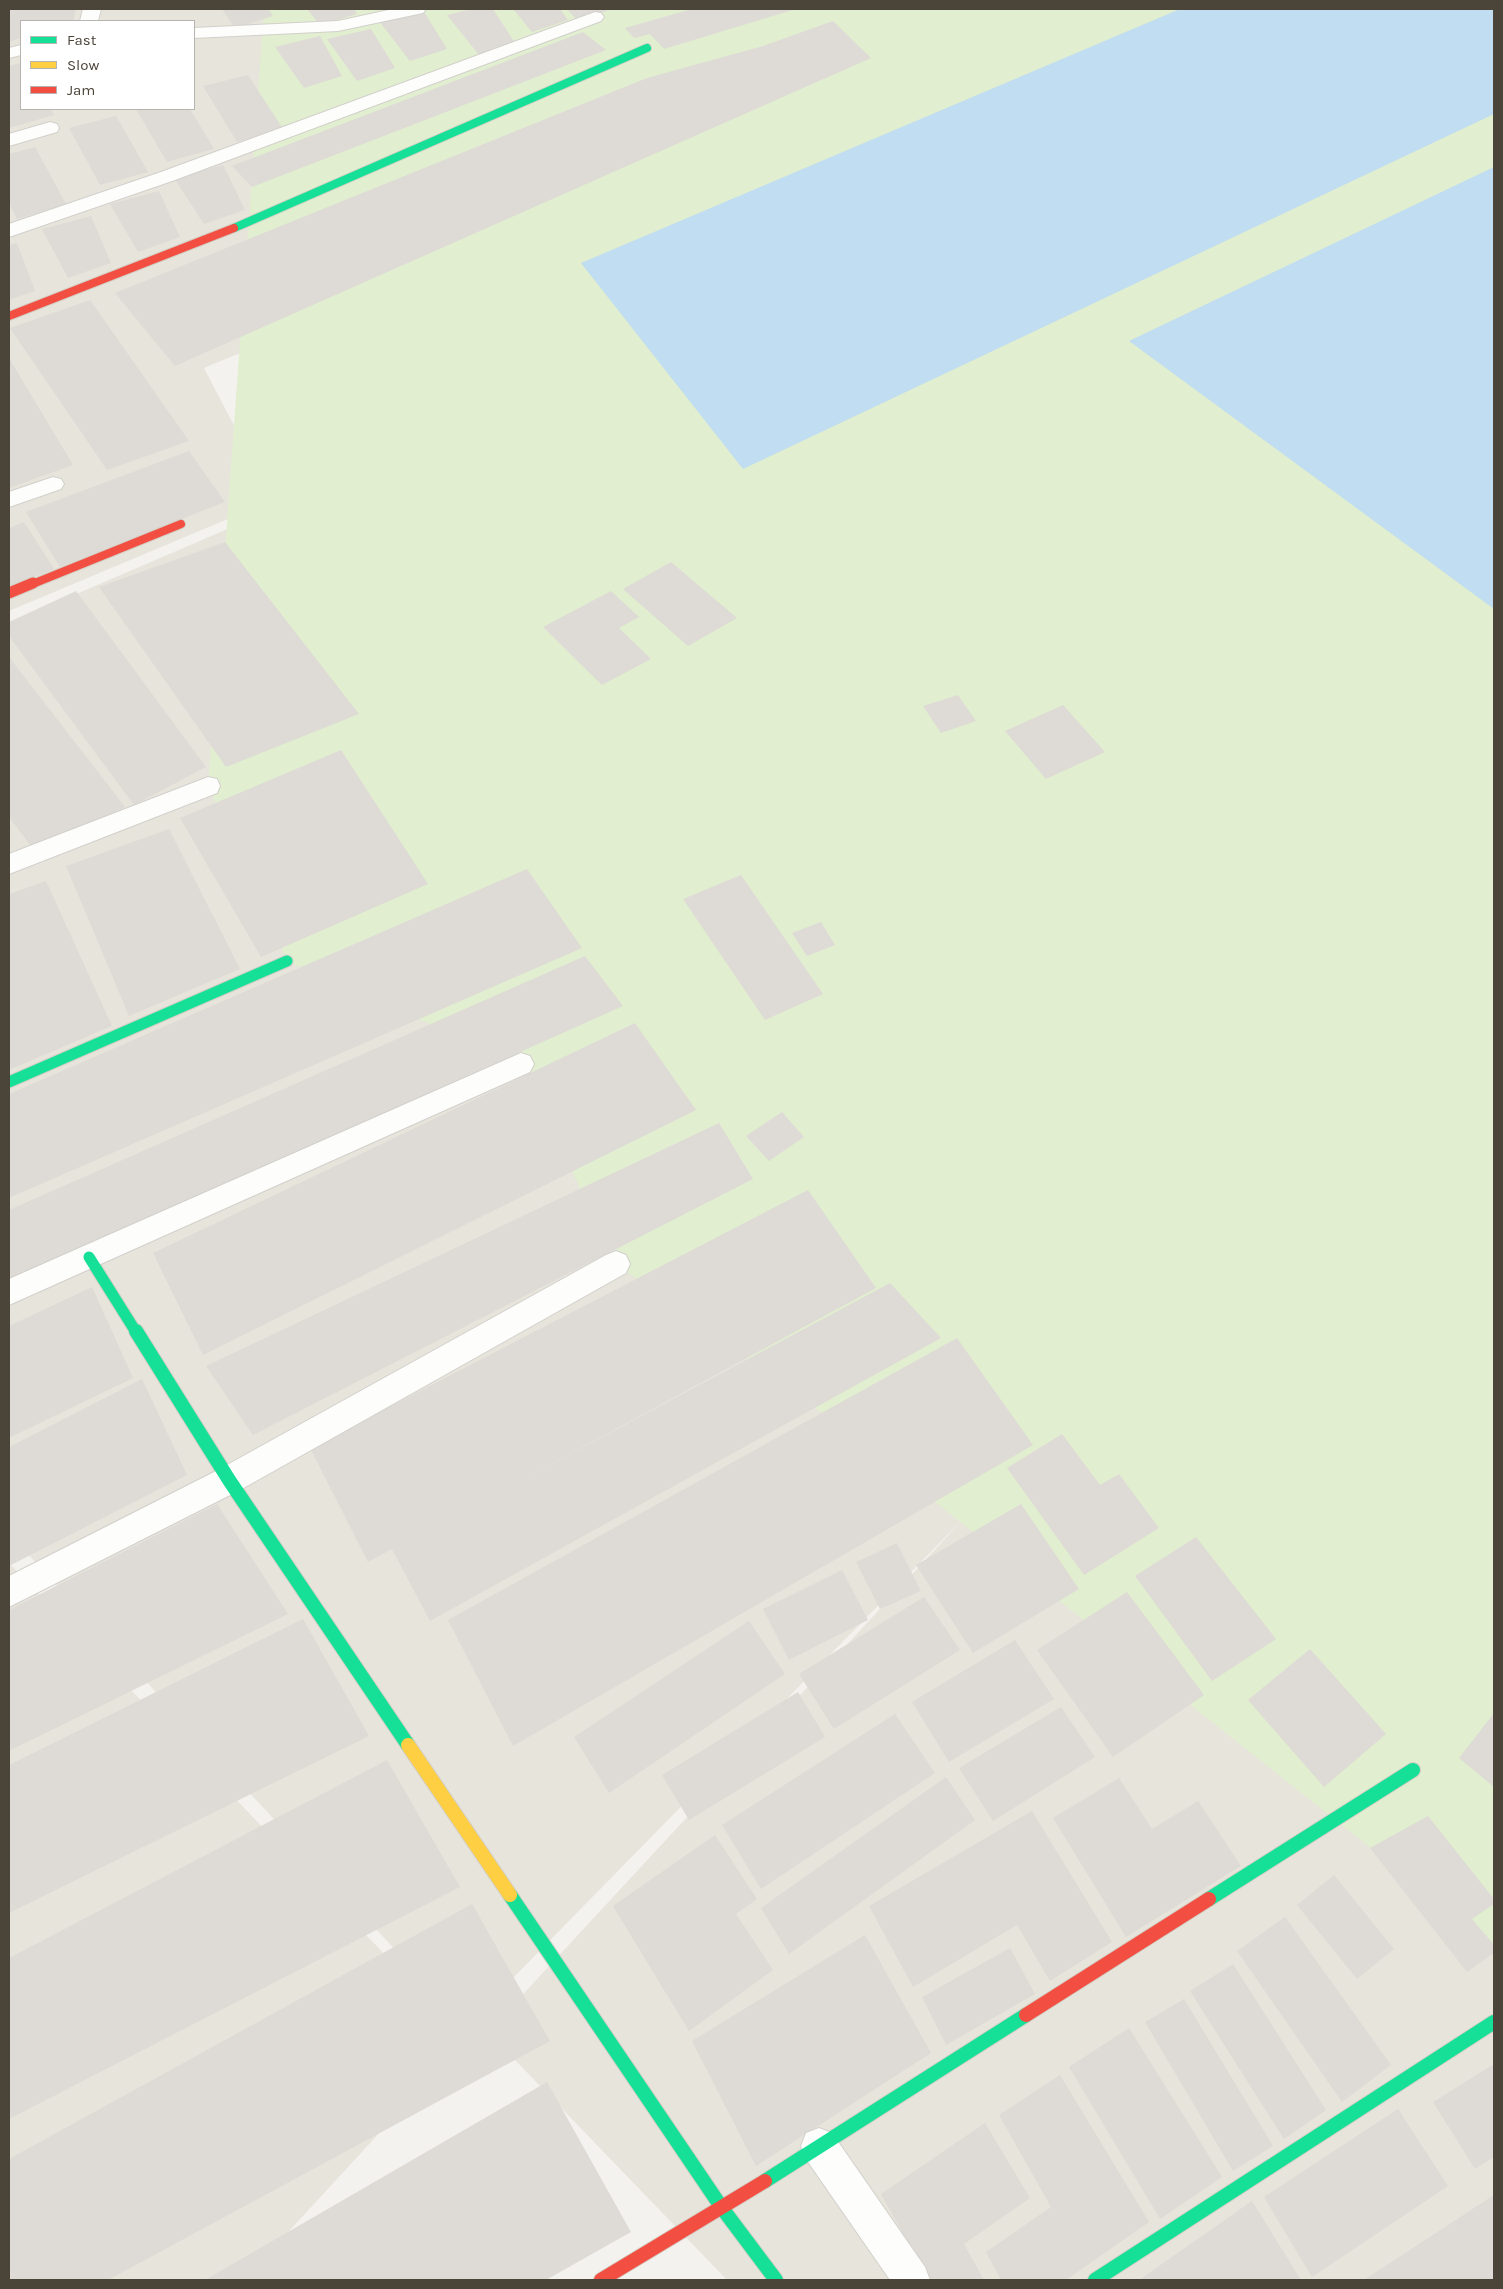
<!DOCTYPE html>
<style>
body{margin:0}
#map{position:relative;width:1503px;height:2289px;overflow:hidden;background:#f4f2ee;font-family:Karla,sans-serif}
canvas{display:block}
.frame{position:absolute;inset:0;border:10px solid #4b4439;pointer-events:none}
.legend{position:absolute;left:20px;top:20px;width:175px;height:90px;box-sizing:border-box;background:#fff;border:1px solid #b7b4b0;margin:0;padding:6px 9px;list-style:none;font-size:15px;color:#4b4439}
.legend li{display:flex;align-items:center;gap:10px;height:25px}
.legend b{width:25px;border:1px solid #b7b4b0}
</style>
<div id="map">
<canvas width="1503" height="2289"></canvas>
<div class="frame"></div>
<ul class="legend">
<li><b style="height:6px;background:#16e098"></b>Fast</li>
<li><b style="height:6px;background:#ffcf43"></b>Slow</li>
<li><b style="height:6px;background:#f24e42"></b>Jam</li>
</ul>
</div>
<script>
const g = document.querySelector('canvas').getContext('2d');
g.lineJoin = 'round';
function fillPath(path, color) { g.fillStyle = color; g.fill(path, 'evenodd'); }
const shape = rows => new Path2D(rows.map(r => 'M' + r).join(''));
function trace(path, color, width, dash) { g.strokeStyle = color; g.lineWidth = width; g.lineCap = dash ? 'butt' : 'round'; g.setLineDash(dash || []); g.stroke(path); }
const residential = shape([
 [9,9,866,9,927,69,204,368,273,500,9,611],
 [21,21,194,21,194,109,21,109],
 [267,512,1494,1718,1494,2280,727,2280,488,2032,966,1516,466,2026,9,1534,9,623],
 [9,1563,466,2039,244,2280,9,2280]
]);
const green = shape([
 [264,9,1494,9,1494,1946,828,1417,616,1264,521,1064,287,961,208,786]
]);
const water = shape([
 [1180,9,1494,9,1494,114,743,469,581,263],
 [1494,167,1494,609,1129,341]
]);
const building = shape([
 [9,9,76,9,73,21,21,21,21,38,9,42],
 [222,9,268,9,273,16,235,28],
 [307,9,354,9,357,14,320,25],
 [471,9,493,9,515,43,479,55,447,15],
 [513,9,560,9,568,20,532,32],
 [567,9,606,9,607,11,576,19],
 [692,9,796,9,664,49,650,34,634,38,625,28],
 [423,10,447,49,410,61,379,21],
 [833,21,871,58,175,366,115,293,647,78,763,46],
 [371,29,395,68,357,81,327,39],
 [583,32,606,50,252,187,232,166],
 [320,36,342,76,304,88,275,47],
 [21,63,21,109,50,109,54,115,9,128,9,66],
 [248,75,283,129,237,142,203,86],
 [136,109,190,109,214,149,167,162],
 [116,116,148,172,100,185,69,128],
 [35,147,66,204,17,219,9,203,9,154],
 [223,165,245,210,204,224,174,178],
 [159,191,180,237,138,252,110,204],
 [91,216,111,263,68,278,42,229],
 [17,243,35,291,9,300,9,245],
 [90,300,189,441,107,470,10,328],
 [9,358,73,465,9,488],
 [189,451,225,502,60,567,26,512],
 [24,522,54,569,9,587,9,528],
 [225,542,359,714,226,767,99,587],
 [671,562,737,618,688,646,623,589],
 [76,591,206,767,134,805,9,636,9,622],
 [611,591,639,617,619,628,651,659,602,685,543,627],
 [9,657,125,807,34,850,9,817],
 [958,695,976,721,941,733,923,706],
 [1063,705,1105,752,1046,779,1005,731],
 [341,750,428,884,261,957,180,818],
 [169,829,240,969,129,1016,66,866],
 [527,869,582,948,9,1198,9,1094],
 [741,875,823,994,765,1020,683,899],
 [46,881,112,1026,9,1070,9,894],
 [821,922,835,945,807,956,792,933],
 [585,956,623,1006,9,1281,9,1210],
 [635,1023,696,1110,203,1355,153,1253],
 [782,1112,804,1137,769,1161,746,1136],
 [719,1123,753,1179,253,1435,206,1366],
 [808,1190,876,1288,516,1483,890,1283,941,1338,430,1621,392,1549,368,1562,310,1448],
 [92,1287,133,1378,9,1438,9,1326],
 [957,1338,1033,1445,513,1746,448,1620],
 [142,1379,187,1475,9,1566,9,1447],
 [1062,1434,1100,1485,1119,1474,1159,1528,1084,1575,1007,1468],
 [217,1504,288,1614,9,1751,9,1610],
 [1021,1504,1079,1589,973,1653,916,1565],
 [1196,1537,1276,1639,1212,1681,1135,1576],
 [897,1543,921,1591,880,1609,856,1562],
 [842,1570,868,1620,789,1660,763,1609],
 [1127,1592,1204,1695,1113,1757,1037,1650],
 [924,1597,960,1650,834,1729,799,1674],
 [303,1619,369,1736,9,1913,9,1765],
 [749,1621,785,1674,609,1793,574,1737],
 [1015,1640,1054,1699,949,1762,912,1702],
 [1310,1649,1386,1734,1324,1787,1248,1700],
 [798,1692,825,1737,689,1820,662,1775],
 [1061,1707,1095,1757,993,1821,959,1768],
 [1494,1713,1494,1787,1459,1758],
 [895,1714,935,1773,761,1889,722,1825],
 [387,1760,460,1887,9,2119,9,1958],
 [946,1777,975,1820,789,1954,761,1908],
 [1119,1778,1152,1829,1198,1801,1241,1866,1126,1937,1053,1818],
 [1032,1811,1112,1942,1050,1981,1017,1925,913,1987,869,1906],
 [1428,1816,1494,1899,1494,1904,1472,1919,1494,1945,1494,1953,1467,1972,1370,1848],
 [715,1835,757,1899,736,1914,773,1970,689,2031,613,1906],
 [1334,1875,1394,1949,1357,1979,1297,1905],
 [472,1904,550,2041,108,2280,9,2280,9,2159],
 [1285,1917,1391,2065,1342,2102,1237,1951],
 [865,1935,931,2053,756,2166,692,2041],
 [1010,1948,1035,1994,946,2045,922,1997],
 [1233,1964,1326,2110,1284,2139,1190,1991],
 [1184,1999,1273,2146,1233,2171,1145,2022],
 [1129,2028,1222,2177,1160,2219,1069,2067],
 [1494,2064,1494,2157,1475,2169,1433,2102],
 [1060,2075,1149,2222,1066,2280,1001,2280,986,2252,1051,2207,999,2115],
 [547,2082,631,2232,546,2280,205,2280],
 [1398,2109,1448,2186,1312,2277,1264,2197],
 [985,2123,1030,2198,964,2244,984,2280,929,2280,881,2194],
 [1494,2195,1494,2280,1364,2280],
 [1252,2201,1301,2280,1139,2280]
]);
const street = shape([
 [83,9,101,9,98,21,80,21,83,9],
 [393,9,426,9,423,13,338,31,194,38,194,28,338,21,393,9],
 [595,12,601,13,604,17,601,21,175,180,9,237,9,224,161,172,595,12],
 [21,45,21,55,9,58,9,48,21,45],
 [50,122,57,124,59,128,57,132,9,146,9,134,50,122],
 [53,477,61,479,64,484,61,489,9,507,9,492,53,477],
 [208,777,217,779,220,786,217,793,9,874,9,854,208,777],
 [521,1053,530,1056,534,1064,530,1072,9,1305,9,1279,521,1053],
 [616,1251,626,1255,630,1264,626,1273,240,1490,9,1607,9,1576,218,1470,606,1255,616,1251],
 [819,2128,832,2133,925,2267,930,2280,890,2280,806,2159,801,2146,806,2133,819,2128]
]);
const fastFar2 = shape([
 [234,228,647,48]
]);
const fastFar1 = shape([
 [9,1082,287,961],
 [89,1257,136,1332]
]);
const fast = shape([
 [136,1331,229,1480,408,1745],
 [510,1895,722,2208,776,2280],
 [1209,1899,1413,1770],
 [765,2181,1026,2015],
 [1095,2280,1494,2022]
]);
const slow = shape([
 [408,1745,510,1895]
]);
const jamFar2 = shape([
 [9,316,234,228],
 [30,585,181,524]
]);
const jamFar1 = shape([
 [9,593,33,583]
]);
const jam = shape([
 [1026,2015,1209,1899],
 [601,2280,765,2181]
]);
fillPath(residential, '#e7e4dc');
fillPath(green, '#e1eecf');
fillPath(water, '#c0ddf1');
fillPath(building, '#dedbd6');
trace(street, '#d2d0cb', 2);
trace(fastFar2, '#d3cfc5', 10);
trace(fastFar1, '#d3cfc5', 13);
trace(fast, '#d3cfc5', 16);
trace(slow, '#d3cfc5', 16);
trace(jamFar2, '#d3cfc5', 10);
trace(jamFar1, '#d3cfc5', 13);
trace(jam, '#d3cfc5', 16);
fillPath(street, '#fdfdfc');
trace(fastFar2, '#16e098', 8);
trace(fastFar1, '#16e098', 11);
trace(fast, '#16e098', 14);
trace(slow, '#ffcf43', 14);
trace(jamFar2, '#f24e42', 8);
trace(jamFar1, '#f24e42', 11);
trace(jam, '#f24e42', 14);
</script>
